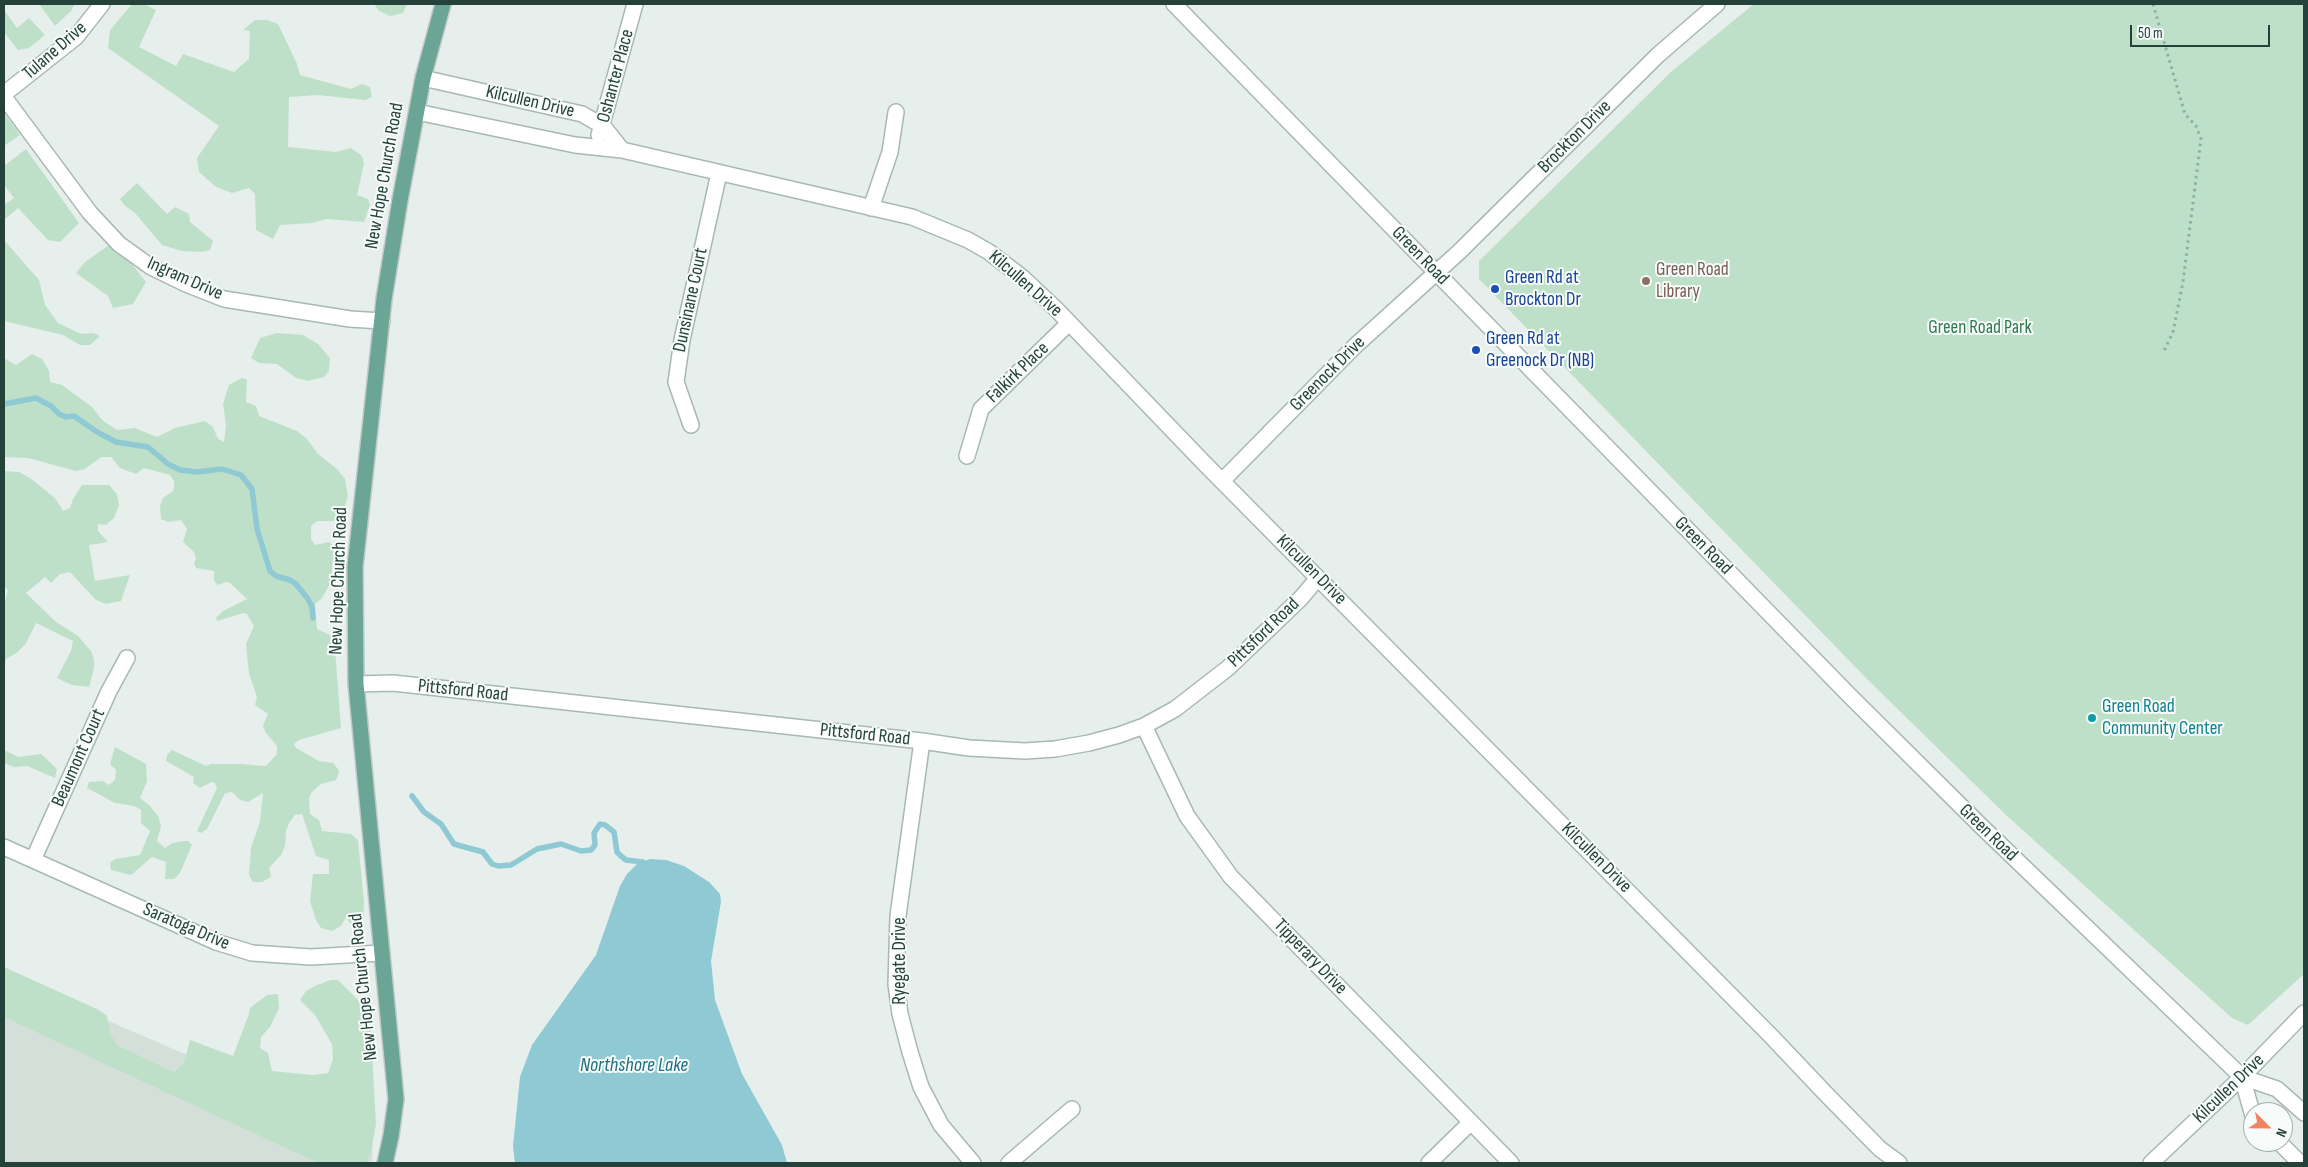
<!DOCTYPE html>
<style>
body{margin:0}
#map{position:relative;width:2308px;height:1167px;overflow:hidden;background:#e6efeb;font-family:"Sofia Sans Condensed",sans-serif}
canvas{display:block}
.frame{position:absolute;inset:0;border:5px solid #24423a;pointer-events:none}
.north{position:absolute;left:2243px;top:1102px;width:50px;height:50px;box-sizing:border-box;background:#f7fbf9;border:1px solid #a3b1ad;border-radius:50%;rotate:113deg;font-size:14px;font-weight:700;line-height:20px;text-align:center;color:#24423a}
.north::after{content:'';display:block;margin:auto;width:18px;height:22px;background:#f4845f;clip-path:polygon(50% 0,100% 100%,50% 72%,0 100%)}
.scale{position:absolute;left:2130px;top:25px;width:140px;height:22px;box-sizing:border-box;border:2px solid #24423a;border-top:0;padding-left:6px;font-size:15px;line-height:18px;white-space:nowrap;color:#24423a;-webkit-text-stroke:4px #f7fbf9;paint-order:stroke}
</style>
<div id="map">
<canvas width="2308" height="1167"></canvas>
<div class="frame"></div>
<div class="north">N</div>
<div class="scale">50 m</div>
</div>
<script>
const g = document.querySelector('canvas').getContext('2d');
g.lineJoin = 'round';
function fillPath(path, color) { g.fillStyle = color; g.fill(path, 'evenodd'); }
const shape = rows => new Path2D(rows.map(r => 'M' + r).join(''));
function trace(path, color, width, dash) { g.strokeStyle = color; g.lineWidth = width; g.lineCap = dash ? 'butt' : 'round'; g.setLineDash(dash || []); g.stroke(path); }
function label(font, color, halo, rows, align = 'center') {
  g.font = font + ' "Sofia Sans Condensed",sans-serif'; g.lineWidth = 4; g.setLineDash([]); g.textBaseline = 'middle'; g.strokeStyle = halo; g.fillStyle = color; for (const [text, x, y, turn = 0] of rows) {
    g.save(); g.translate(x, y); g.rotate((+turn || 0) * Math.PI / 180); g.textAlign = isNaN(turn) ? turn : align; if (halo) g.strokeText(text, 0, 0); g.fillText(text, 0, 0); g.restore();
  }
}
const built = shape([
 [4,976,373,1135,372,1163,4,1163]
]);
const green = shape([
 [39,4,75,4,71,11,55,26],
 [132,4,146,5,156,10,139,47,176,66,183,54,234,72,249,59,250,31,243,30,255,20,267,20,278,24,297,64,300,75,351,89,362,84,370,87,372,97,365,100,318,95,289,97,288,147,336,152,351,148,362,156,364,163,357,195,368,199,370,205,364,222,326,219,312,223,280,225,273,239,256,230,255,194,249,188,232,193,216,187,199,172,197,158,219,126,108,48,110,30],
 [374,4,407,4,403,13,390,16,379,11],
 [1754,4,2304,4,2304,974,2248,1025,2232,1018,2007,816,1868,680,1479,279,1479,261,1672,71],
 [4,10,17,28,29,18,45,35,29,48,18,50,4,32],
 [4,113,20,135,4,146],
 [26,149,79,223,60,242,48,240,18,208,4,220,4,205,14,198,4,185,4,166],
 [137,183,167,214,175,207,189,214,190,222,213,241,210,250,202,252,182,251,162,245,135,213,124,205,120,199],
 [4,240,39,280,45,305,58,323,81,334,93,333,100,336,90,345,80,345,63,335,4,321],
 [109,245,128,259,146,282,133,304,113,308,108,296,76,273,85,262],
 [277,333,303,335,318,344,330,358,329,371,324,377,308,381,296,378,277,364,259,363,251,358,260,338],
 [32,354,42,359,49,371,50,382,62,385,92,407,102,420,117,430,135,428,157,437,175,428,205,421,213,427,218,439,224,442,226,425,223,404,229,385,242,378,247,380,246,402,256,406,259,416,297,431,307,439,318,454,337,469,345,479,348,496,342,514,338,521,317,521,311,526,311,539,315,545,329,542,334,546,331,582,322,598,315,604,317,629,330,635,335,649,341,728,299,740,294,744,296,748,319,761,333,763,338,769,339,773,336,780,321,784,311,793,309,799,310,814,319,820,322,831,351,834,358,840,364,902,363,924,358,927,351,924,346,917,341,926,332,931,321,928,316,920,310,901,313,874,329,874,329,860,316,856,302,814,295,815,289,823,286,831,285,846,281,855,269,868,271,877,262,882,253,882,249,875,251,848,260,821,263,793,248,802,240,800,232,792,225,793,207,829,201,833,197,831,217,788,215,783,212,782,200,788,193,783,194,777,166,761,167,755,172,750,206,766,211,764,241,764,266,766,277,754,277,746,265,732,263,725,268,714,255,705,257,697,249,674,246,644,254,626,247,614,243,613,217,621,216,618,223,611,247,599,230,583,226,582,218,585,214,581,214,571,196,568,194,563,196,559,194,552,183,542,187,529,181,520,168,522,161,519,160,506,163,498,173,491,174,485,174,481,170,475,144,468,136,474,120,468,111,457,101,457,85,469,76,471,28,458,4,457,4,358,16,365],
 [4,471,19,472,30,478,55,498,63,511,70,508,73,499,82,485,109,485,117,494,119,505,114,518,106,525,98,524,98,531,108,542,89,545,95,581,130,575,121,601,106,604,96,600,70,572,60,574,51,583,45,577,26,593,56,622,78,636,91,651,94,659,94,668,89,687,72,685,57,678,71,651,73,641,36,623,26,643,18,652,6,659,4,666,4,606,8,590,4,586],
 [4,741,4,750,18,757,41,754,57,769,55,778,27,766,14,767,4,763],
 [115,747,146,764,147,781,140,798,149,805,158,816,161,826,157,841,165,848,172,843,183,841,188,841,192,845,180,873,174,879,165,879,166,862,152,857,131,875,111,870,110,863,115,859,140,855,150,831,141,823,141,810,134,806,115,803,87,788,89,782,103,781,109,785,115,780,116,770,110,764],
 [4,967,99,1010,107,1016,111,1035,118,1046,174,1072,184,1063,190,1040,233,1056,249,1014,250,1008,267,995,278,994,279,1008,270,1027,261,1037,260,1048,268,1053,272,1071,313,1075,328,1073,333,1059,332,1044,315,1015,300,1000,306,991,317,985,331,980,338,980,360,1002,370,1016,376,1124,371,1150,366,1163,318,1163,4,1017]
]);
const water = shape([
 [650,859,666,860,684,866,709,882,720,894,721,902,711,961,715,1000,742,1074,782,1145,787,1163,515,1163,513,1146,520,1077,532,1045,596,955,620,886,627,874,637,864]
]);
const stream = shape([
 [4,404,36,398,51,406,59,414,66,417,74,416,97,432,116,442,148,447,168,464,180,470,197,472,222,469,241,475,252,489,257,529,270,571,276,576,290,580,296,584,308,599,312,607,313,618],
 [412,796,424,812,441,824,454,844,483,852,492,864,498,866,511,865,537,849,561,844,581,851,591,850,595,845,594,833,600,824,605,825,614,832,617,852,621,856,626,860,643,862,643,869]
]);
const path = shape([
 [2153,4,2185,114,2196,126,2201,139,2183,282,2173,332,2163,353]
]);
const minor = shape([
 [423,78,582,114,603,126,622,150],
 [4,94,76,37,102,4],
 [4,97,90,213,119,244,151,267,186,284,224,299,350,319,382,321],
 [417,112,575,145,622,150,912,217,968,240,989,252,1023,278,1056,309,1205,464,1772,1037,1825,1093,1880,1149,1899,1163],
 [599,135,635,4],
 [871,208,890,152,896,112],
 [691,425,676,382,682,340,719,173],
 [967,456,981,409,1069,323],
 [1223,480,1355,346,1459,252,1658,55,1717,4],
 [356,684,393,683,922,741,969,748,1025,751,1055,749,1089,743,1119,735,1144,726,1175,709,1228,668,1301,598,1318,578],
 [1144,726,1187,816,1231,877,1511,1163],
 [922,741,898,916,896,984,900,1014,910,1052,921,1087,941,1125,973,1163],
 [4,847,216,942,252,953,311,957,381,953],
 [33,860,109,691,127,658],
 [1009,1163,1072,1109],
 [1429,1163,1471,1122],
 [2151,1163,2242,1077,2304,1013]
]);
const tertiary = shape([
 [1174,4,1849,695,1981,826,2242,1077,2277,1089,2304,1113],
 [2242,1077,2253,1116],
 [2279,1142,2300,1163]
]);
const primary = shape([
 [385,1163,391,1136,396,1099,356,684,355,567,384,299,400,200,423,78,443,4]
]);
const markers = [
 [1646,281,5,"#8d6e63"],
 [1495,289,5,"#1a4fb4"],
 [1476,350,5,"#1a4fb4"],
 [2092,718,5,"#0f9aa8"]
];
const streetNames = [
 ["Tulane Drive",55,51,-41],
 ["Oshanter Place",616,76,-75],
 ["Kilcullen Drive",530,102,13],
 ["Brockton Drive",1575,137,-45],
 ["New Hope Church Road",385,176,-80],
 ["Green Road",1420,256,46],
 ["Ingram Drive",185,279,24],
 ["Kilcullen Drive",1025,284,41],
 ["Dunsinane Court",691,300,-78],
 ["Falkirk Place",1018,373,-44],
 ["Greenock Drive",1328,374,-45],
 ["Green Road",1703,546,45],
 ["Kilcullen Drive",1311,570,45],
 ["New Hope Church Road",339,581,-88],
 ["Pittsford Road",1264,633,-44],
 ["Pittsford Road",463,691,6],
 ["Pittsford Road",865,735,6],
 ["Beaumont Court",79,758,-66],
 ["Green Road",1988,833,44],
 ["Kilcullen Drive",1596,858,45],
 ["Saratoga Drive",186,927,23],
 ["Tipperary Drive",1310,957,46],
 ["Ryegate Drive",900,961,-90],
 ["New Hope Church Road",364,987,-96],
 ["Kilcullen Drive",2229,1089,-44]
];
const educationNames = [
 ["Green Road",1656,270],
 ["Library",1656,292]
];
const transitNames = [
 ["Green Rd at",1505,278],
 ["Brockton Dr",1505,300],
 ["Green Rd at",1486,339],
 ["Greenock Dr (NB)",1486,361]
];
const parkNames = [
 ["Green Road Park",1980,328]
];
const cultureNames = [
 ["Green Road",2102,707],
 ["Community Center",2102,729]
];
const waterNames = [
 ["Northshore Lake",634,1066]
];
fillPath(built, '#d4dfda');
fillPath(green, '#bfe0c8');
fillPath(water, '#8ec9d4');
trace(stream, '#8ec9d4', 5.5);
trace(minor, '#a8b8b2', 18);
trace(tertiary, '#a8b8b2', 18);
trace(primary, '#c2cac8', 18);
trace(path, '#86b3a5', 3, [2.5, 4]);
trace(minor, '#fff', 15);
trace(tertiary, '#fff', 15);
trace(primary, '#6aa596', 15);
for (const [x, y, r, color] of markers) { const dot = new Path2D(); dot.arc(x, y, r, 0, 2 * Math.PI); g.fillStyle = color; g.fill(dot); trace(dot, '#f7fbf9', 2); }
label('19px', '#24423a', '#f7fbf9', streetNames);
label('19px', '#785e54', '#f7fbf9', educationNames, 'left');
label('19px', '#164399', '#f7fbf9', transitNames, 'left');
label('19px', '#2d7a4b', '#f7fbf9', parkNames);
label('19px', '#0d838f', '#f7fbf9', cultureNames, 'left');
label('italic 20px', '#1c6f80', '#f7fbf9', waterNames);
</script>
